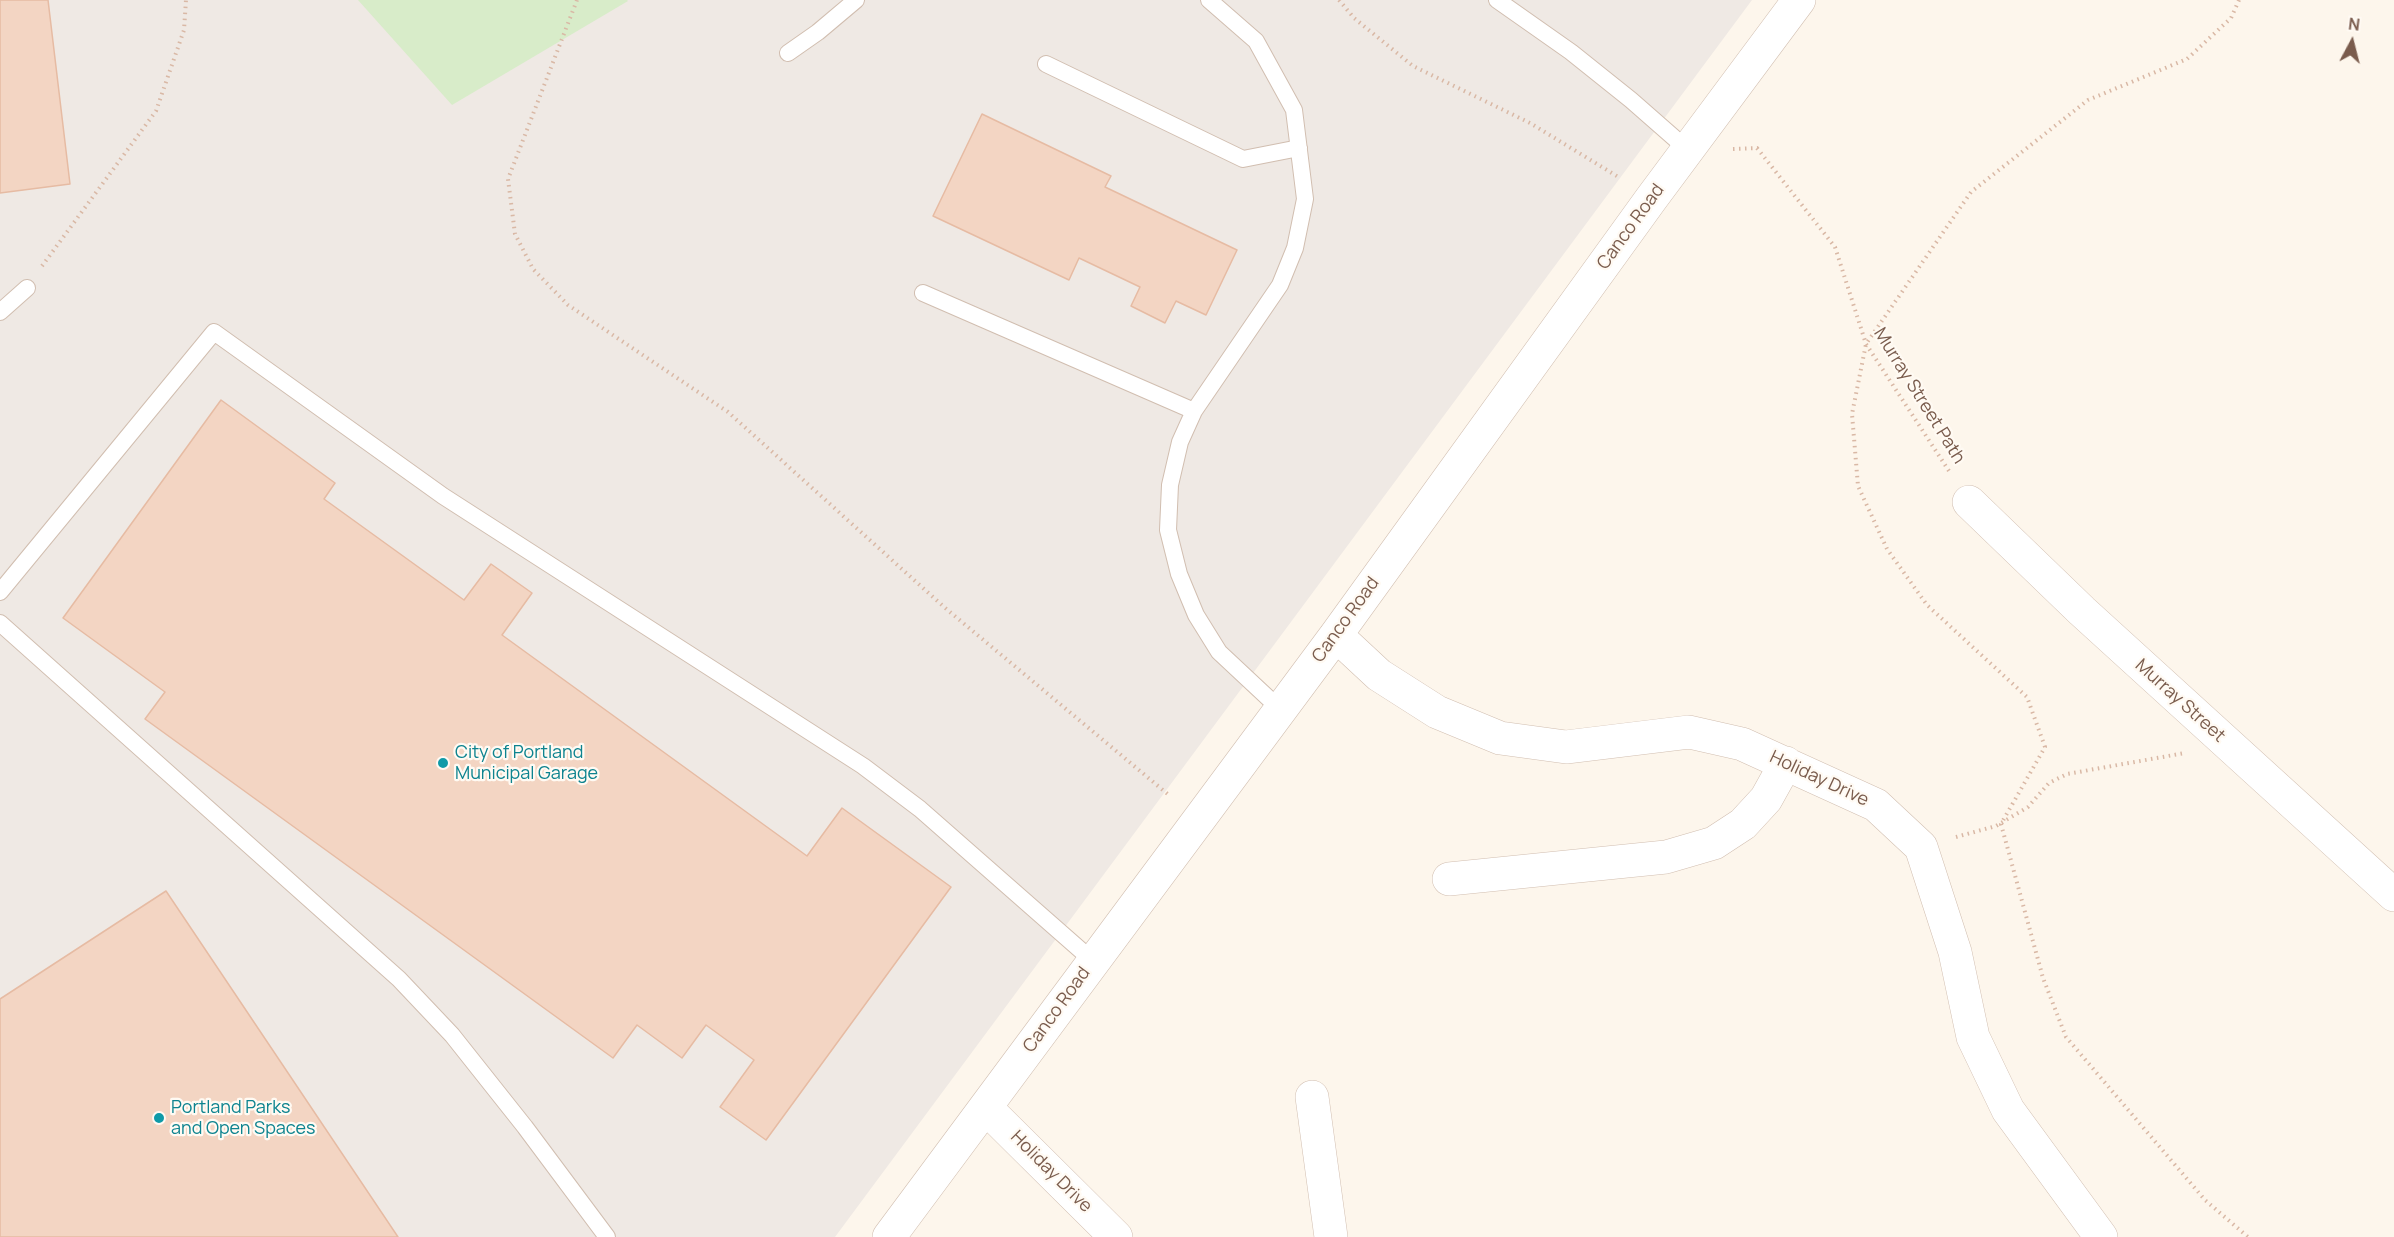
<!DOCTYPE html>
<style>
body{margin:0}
#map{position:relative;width:2394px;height:1237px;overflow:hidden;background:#fdf6ec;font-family:Manrope,sans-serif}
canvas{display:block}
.north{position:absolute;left:2322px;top:12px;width:60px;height:60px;-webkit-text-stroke:4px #fffaf3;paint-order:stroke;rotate:7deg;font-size:16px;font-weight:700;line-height:24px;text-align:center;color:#7a5c4d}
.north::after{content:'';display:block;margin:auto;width:21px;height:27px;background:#7a5c4d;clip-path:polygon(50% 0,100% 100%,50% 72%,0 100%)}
</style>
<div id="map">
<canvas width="2394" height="1237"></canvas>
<div class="north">N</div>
</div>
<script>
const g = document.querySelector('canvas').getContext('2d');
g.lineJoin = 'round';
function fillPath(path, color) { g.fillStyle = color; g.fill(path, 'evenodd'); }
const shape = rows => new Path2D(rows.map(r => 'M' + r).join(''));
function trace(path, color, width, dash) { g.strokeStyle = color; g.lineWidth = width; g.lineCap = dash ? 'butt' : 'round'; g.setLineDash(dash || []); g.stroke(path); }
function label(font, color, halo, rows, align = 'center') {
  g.font = font + ' Manrope,sans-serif'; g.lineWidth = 4.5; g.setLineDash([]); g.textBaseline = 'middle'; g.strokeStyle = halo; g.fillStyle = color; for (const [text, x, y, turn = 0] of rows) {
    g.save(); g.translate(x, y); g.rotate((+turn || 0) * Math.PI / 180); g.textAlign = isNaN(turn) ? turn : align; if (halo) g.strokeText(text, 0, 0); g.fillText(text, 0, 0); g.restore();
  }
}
const industrial = shape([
 [0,0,1752,0,835,1237,0,1237]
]);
const green = shape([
 [358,0,627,0,628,1,452,105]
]);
const building = shape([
 [0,0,48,0,70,184,0,193,0,0],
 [982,114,1111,176,1105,187,1237,250,1206,315,1176,301,1165,323,1131,306,1140,287,1079,258,1069,280,933,216,982,114],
 [221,400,335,483,324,499,464,600,491,564,532,593,502,635,807,856,842,808,951,887,766,1140,720,1107,754,1060,706,1025,682,1058,637,1025,613,1058,145,719,165,692,63,618,221,400],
 [166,891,398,1237,0,1237,0,999,166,891]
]);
const path = shape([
 [577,0,508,179,515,234,533,269,568,305,728,412,944,607,1170,796],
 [1339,0,1354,18,1413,66,1530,123,1620,178],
 [2239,0,2231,18,2187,59,2088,100,1971,192,1866,344,1852,414,1858,486,1887,549,1927,605,2027,697,2045,747,2001,824,2043,978,2066,1037,2205,1200,2248,1237],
 [1733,149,1757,148,1835,247,1866,344,1949,471],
 [42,266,156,111,184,30,186,0],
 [1956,837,1996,826,2028,807,2049,783,2067,774,2185,753]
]);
const service = shape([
 [1209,0,1256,41,1294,110,1305,199,1295,248,1280,285,1194,411,1180,442,1170,485,1168,530,1179,574,1196,615,1219,652,1281,710],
 [1497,0,1571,52,1631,100,1688,150],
 [788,53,818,32,856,0],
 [1046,64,1243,159,1299,148],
 [923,293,1194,411],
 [0,312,27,288],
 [0,592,214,332,443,496,863,766,920,809,1093,961],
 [0,623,399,979,452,1035,525,1127,607,1237]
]);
const minor = shape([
 [1969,502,2082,611,2394,895],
 [1336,635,1379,675,1437,712,1500,738,1566,747,1689,732,1742,744,1876,805,1921,847,1955,952,1973,1037,2008,1110,2101,1237],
 [1449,879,1666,857,1714,843,1743,824,1766,799,1786,763],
 [1312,1097,1331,1237],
 [986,1108,1116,1237],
 [889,1237,1336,635,1651,199,1799,0]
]);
const markers = [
 [443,763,6,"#0f9aa8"],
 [159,1118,6,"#0f9aa8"]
];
const streetNames = [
 ["Canco Road",1631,227,-54],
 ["Murray Street Path",1919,396,58],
 ["Canco Road",1346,620,-54],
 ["Murray Street",2180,701,42],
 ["Holiday Drive",1819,779,25],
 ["Canco Road",1057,1010,-54],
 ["Holiday Drive",1051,1172,45]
];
const cultureNames = [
 ["City of Portland",455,753],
 ["Municipal Garage",455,774],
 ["Portland Parks",171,1108],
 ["and Open Spaces",171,1129]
];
fillPath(industrial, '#efe9e4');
fillPath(green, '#d8ecc9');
fillPath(building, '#f3d5c3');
trace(building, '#e6bba3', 1.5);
trace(service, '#d1beb0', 18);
trace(minor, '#d1beb0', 34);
trace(path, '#d9b8a5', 4, [1.5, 4.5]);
trace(service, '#fff', 16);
trace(minor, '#fff', 33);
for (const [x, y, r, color] of markers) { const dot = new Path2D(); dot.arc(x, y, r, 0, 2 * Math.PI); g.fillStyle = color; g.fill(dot); trace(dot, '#fffaf3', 2); }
label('18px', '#7a5c4d', '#fffaf3', streetNames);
label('18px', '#0d838f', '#fffaf3', cultureNames, 'left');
</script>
